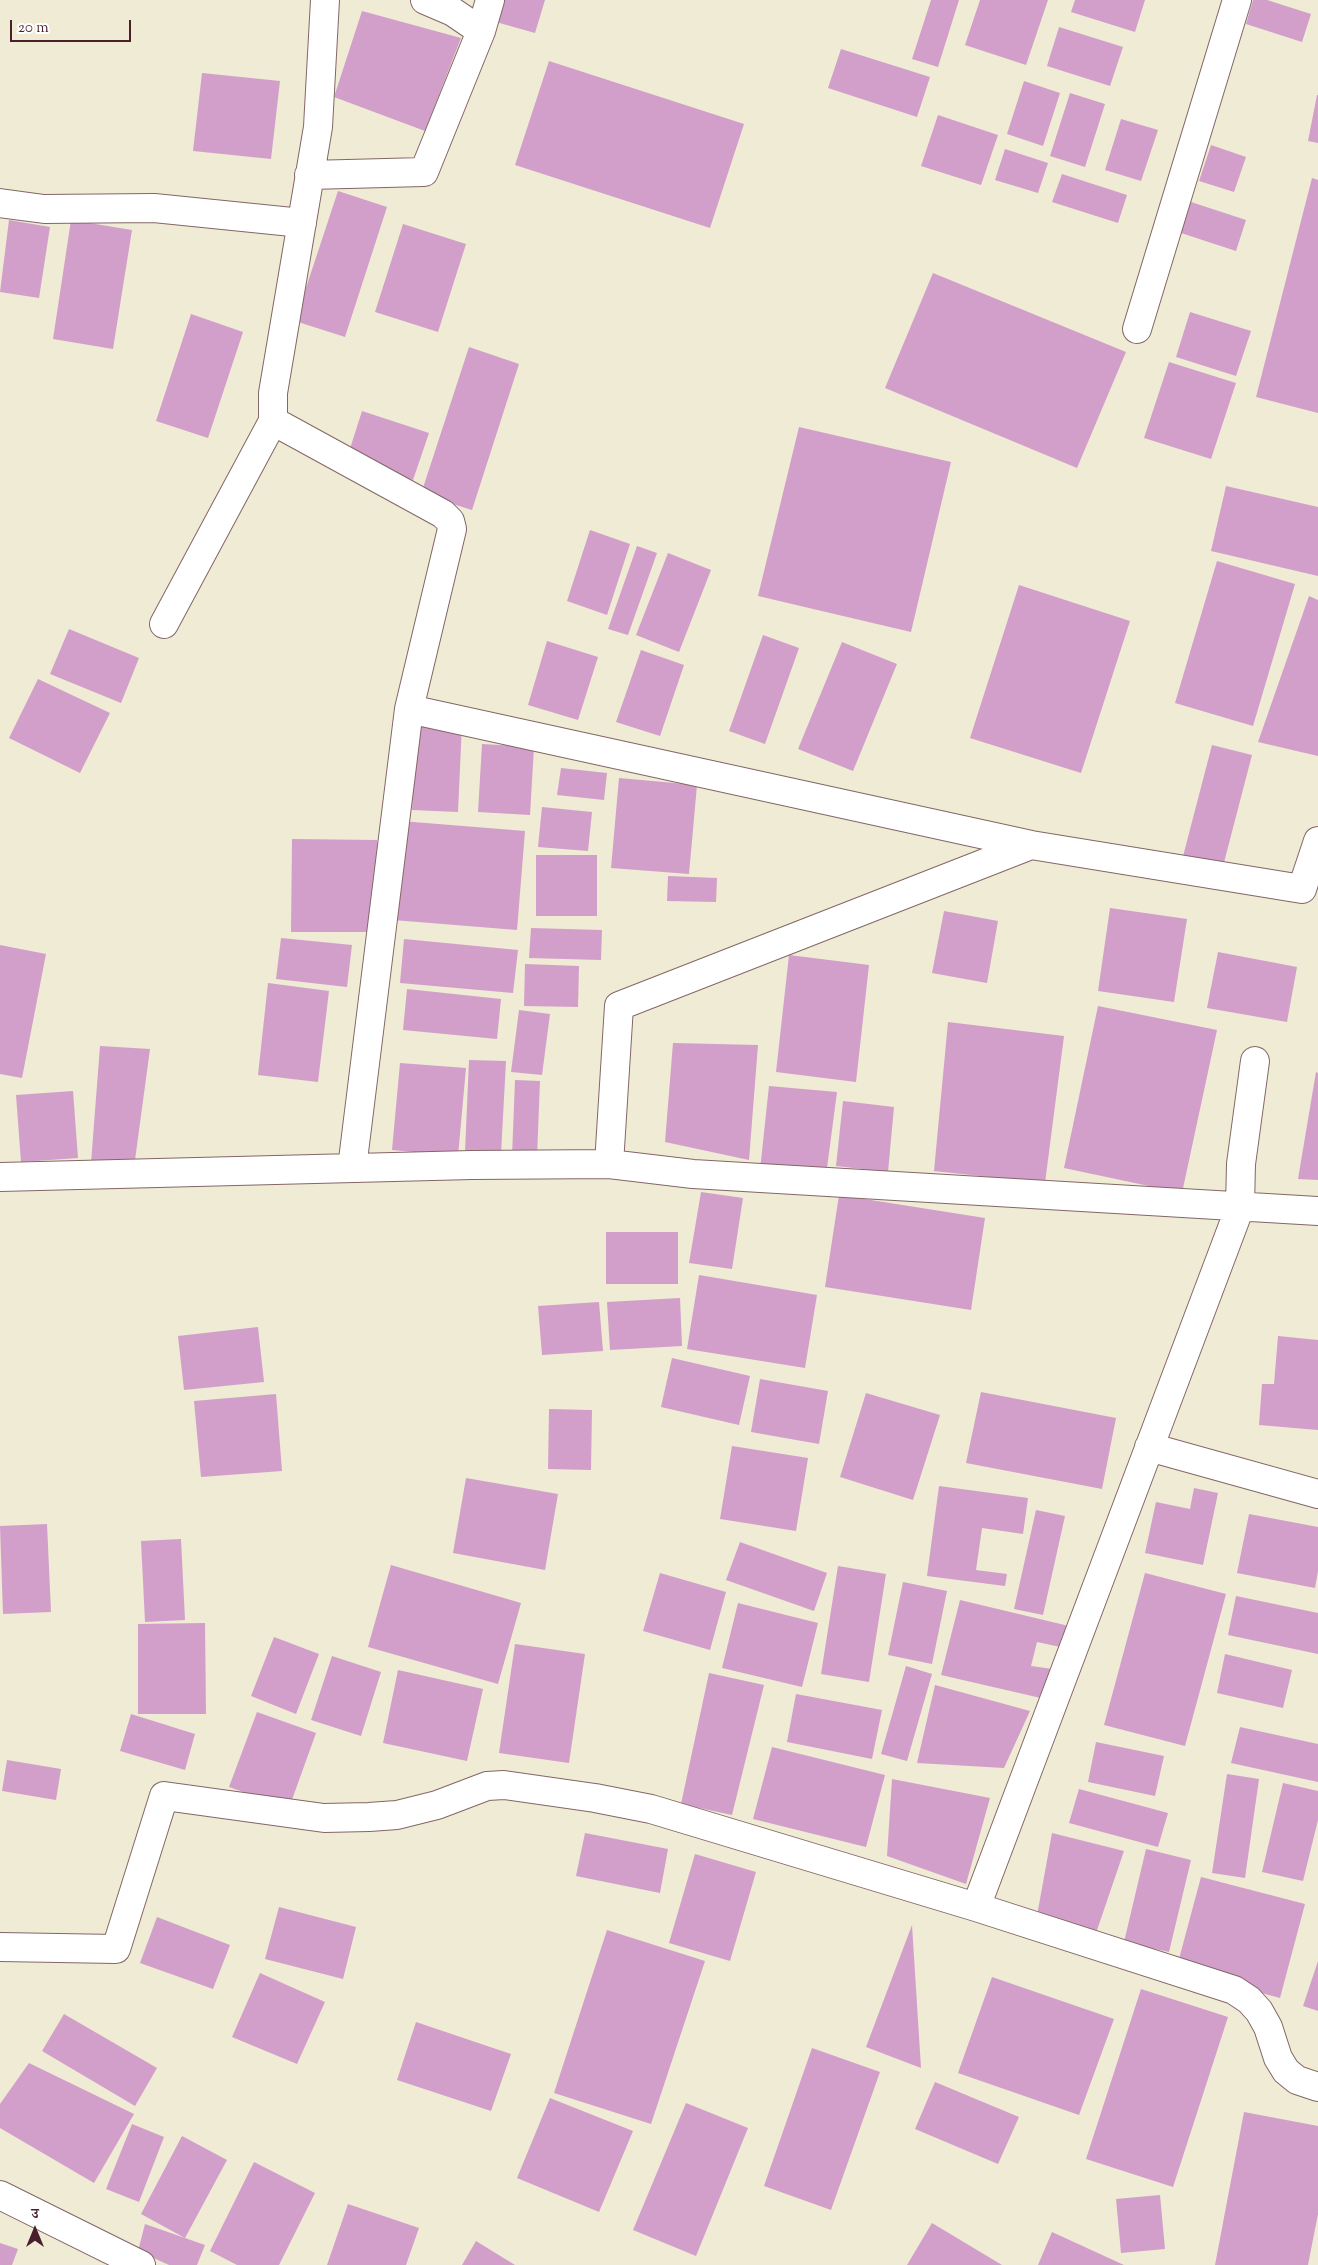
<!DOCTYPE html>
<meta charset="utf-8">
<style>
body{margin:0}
#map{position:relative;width:1318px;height:2265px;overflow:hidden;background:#efebd4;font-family:"Sorts Mill Goudy","Noto Serif Devanagari",serif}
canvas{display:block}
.north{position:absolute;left:10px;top:2205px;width:50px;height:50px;-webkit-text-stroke:4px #fff;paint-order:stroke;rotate:0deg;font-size:14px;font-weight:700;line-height:20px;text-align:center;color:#4a1f2b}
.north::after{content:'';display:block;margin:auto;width:18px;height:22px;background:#4a1f2b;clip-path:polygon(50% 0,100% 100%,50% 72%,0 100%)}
.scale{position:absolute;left:10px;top:20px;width:121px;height:22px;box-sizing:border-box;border:2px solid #4a1f2b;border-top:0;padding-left:6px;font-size:15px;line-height:18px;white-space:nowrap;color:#4a1f2b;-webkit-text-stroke:4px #fff;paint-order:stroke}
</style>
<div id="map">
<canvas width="1318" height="2265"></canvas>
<div class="north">उ</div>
<div class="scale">20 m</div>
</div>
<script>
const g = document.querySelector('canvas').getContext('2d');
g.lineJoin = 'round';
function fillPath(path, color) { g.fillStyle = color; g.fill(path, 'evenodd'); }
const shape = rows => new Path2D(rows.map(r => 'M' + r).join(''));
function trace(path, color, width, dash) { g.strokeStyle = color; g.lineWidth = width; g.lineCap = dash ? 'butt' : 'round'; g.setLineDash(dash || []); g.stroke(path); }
const building = shape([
 [502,0,545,0,535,33,496,22],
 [931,0,959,0,938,67,912,59],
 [980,0,1048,0,1026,65,965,45],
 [1075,0,1145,0,1135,32,1071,12],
 [1253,0,1267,0,1311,14,1302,42,1246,24],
 [362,11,461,38,425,131,334,97],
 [1059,27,1123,47,1110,86,1047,66],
 [841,49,930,77,917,117,828,88],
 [549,61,744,124,710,228,515,165],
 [202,73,280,81,271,159,193,151],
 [1024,81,1060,93,1043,146,1007,134],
 [1070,93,1105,104,1085,167,1050,156],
 [1317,95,1318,95,1318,143,1308,141],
 [938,115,998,135,981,185,921,166],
 [1121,119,1158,130,1141,181,1105,170],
 [1211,145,1246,157,1234,192,1199,181],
 [1005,149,1048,163,1038,193,995,180],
 [1062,174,1127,195,1118,223,1052,202],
 [1312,178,1318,180,1318,413,1256,397],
 [338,191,387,207,345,337,295,321],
 [1188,201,1246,220,1236,251,1178,232],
 [9,220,50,227,39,298,0,292],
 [71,220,132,230,113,349,53,339],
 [403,224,466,244,438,332,375,312],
 [933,273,1126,352,1077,468,885,388],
 [1190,312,1251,331,1236,376,1176,357],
 [191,314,243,332,208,438,156,421],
 [469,347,519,364,472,510,421,494],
 [1169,362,1236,383,1211,459,1144,438],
 [362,411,429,433,413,480,347,458],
 [799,427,951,462,911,632,758,596],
 [1226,486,1318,507,1318,576,1211,551],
 [590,530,630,544,607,615,567,601],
 [637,546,657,553,628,635,608,629],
 [668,553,711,570,679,652,636,635],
 [1217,561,1295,584,1253,726,1175,703],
 [1019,585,1130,621,1081,773,970,738],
 [1309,596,1318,600,1318,756,1258,742],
 [69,629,139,658,121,703,50,674],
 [763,635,799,648,765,744,729,731],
 [547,641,598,657,578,720,528,705],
 [842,642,897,664,853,771,798,749],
 [641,650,684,665,660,736,616,722],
 [38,679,110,713,80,773,9,738],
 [416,722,462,724,458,812,412,810],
 [482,744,534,747,530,815,478,812],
 [1212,745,1252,755,1221,874,1181,864],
 [561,768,607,773,604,800,557,795],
 [619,778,697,785,689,874,611,868],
 [542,807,592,812,588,851,538,847],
 [401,821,525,831,517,930,393,920],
 [292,839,377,840,377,932,291,932],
 [536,855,597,855,597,916,536,916],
 [668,876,717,878,716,902,667,901],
 [1110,908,1187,919,1174,1002,1098,991],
 [944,911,998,921,987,983,932,973],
 [531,928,602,930,601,960,529,958],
 [281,938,352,945,347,987,276,979],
 [404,939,518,950,513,993,400,983],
 [0,945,46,954,22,1078,0,1074],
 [1218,952,1297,967,1287,1022,1207,1008],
 [789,955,869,965,856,1082,776,1072],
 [525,964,579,966,578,1007,524,1006],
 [268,983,329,991,318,1082,258,1075],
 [407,989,501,999,497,1039,403,1030],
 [1098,1006,1217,1030,1182,1193,1064,1168],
 [519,1010,550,1014,542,1075,511,1072],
 [948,1022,1064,1036,1045,1183,934,1171],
 [673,1043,758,1045,749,1160,665,1142],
 [100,1046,150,1049,135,1160,91,1163],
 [469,1060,506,1061,501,1154,465,1152],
 [400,1063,466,1068,458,1156,392,1150],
 [1316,1072,1318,1073,1318,1180,1298,1179],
 [515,1080,540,1081,537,1157,512,1156],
 [769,1086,837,1092,827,1168,760,1170],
 [73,1091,78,1158,21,1162,16,1095],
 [843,1101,894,1107,888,1172,836,1166],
 [701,1192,743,1198,732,1269,689,1263],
 [839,1195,985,1218,971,1310,825,1287],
 [606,1232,678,1232,678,1284,606,1284],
 [699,1275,817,1295,805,1368,687,1349],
 [680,1298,682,1346,610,1350,607,1302],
 [599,1302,603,1351,542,1355,538,1306],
 [258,1327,264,1382,184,1390,178,1336],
 [1278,1336,1318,1340,1318,1430,1259,1425,1262,1384,1274,1384],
 [672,1358,750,1376,739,1425,661,1407],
 [760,1379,828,1391,819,1444,751,1432],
 [981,1392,1116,1418,1102,1489,966,1463],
 [866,1393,940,1415,913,1500,840,1477],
 [276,1394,282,1471,201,1477,194,1401],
 [549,1409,592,1410,591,1470,548,1469],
 [732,1446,808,1458,796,1531,720,1519],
 [466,1478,558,1494,545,1570,453,1553],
 [939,1486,1028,1498,1023,1534,982,1528,976,1570,1007,1574,1005,1586,927,1576],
 [1194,1488,1218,1493,1203,1565,1145,1553,1156,1502,1190,1509],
 [1036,1510,1065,1516,1043,1615,1014,1609],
 [1249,1514,1318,1527,1318,1571,1315,1588,1237,1573],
 [47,1524,51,1612,3,1614,0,1526],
 [181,1539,185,1620,145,1622,141,1541],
 [740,1542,827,1573,814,1611,726,1580],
 [391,1565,521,1603,498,1684,368,1647],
 [838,1566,886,1574,869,1682,821,1674],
 [660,1573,726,1592,710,1650,643,1631],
 [1145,1573,1226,1594,1185,1746,1104,1725],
 [903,1582,947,1591,932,1664,888,1655],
 [1236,1596,1318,1613,1318,1654,1228,1635],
 [960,1600,1073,1627,1065,1648,1037,1642,1031,1666,1060,1670,1045,1699,941,1675],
 [738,1603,818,1623,802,1687,722,1668],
 [205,1623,206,1714,138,1714,138,1624],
 [274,1637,319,1654,296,1714,251,1696],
 [515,1644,585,1654,569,1763,499,1753],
 [1225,1654,1292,1670,1283,1708,1217,1693],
 [332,1656,381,1672,361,1736,311,1720],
 [906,1666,932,1674,907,1761,881,1754],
 [398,1670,483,1689,467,1761,383,1743],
 [709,1673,764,1685,732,1815,681,1804],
 [935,1685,1030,1711,1004,1768,917,1763],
 [796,1694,882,1710,872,1759,787,1742],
 [257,1712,316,1733,289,1808,229,1787],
 [131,1714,195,1734,185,1770,120,1751],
 [1240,1727,1318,1744,1318,1782,1231,1763],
 [1096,1742,1164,1756,1155,1796,1088,1782],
 [772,1747,885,1775,866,1847,753,1819],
 [7,1760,61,1769,56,1800,2,1791],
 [1227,1774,1259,1779,1245,1878,1212,1873],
 [892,1779,990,1798,966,1884,887,1856],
 [1283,1783,1318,1791,1318,1820,1303,1881,1262,1872],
 [1079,1789,1168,1813,1158,1847,1069,1823],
 [585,1833,668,1849,660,1893,576,1876],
 [1052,1833,1124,1851,1095,1936,1036,1921],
 [1146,1849,1191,1860,1169,1952,1124,1942],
 [695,1854,756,1872,730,1961,669,1943],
 [1201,1877,1305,1904,1280,1998,1176,1970],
 [279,1907,356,1927,343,1979,265,1959],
 [157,1917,230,1945,213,1989,140,1963],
 [912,1925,921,2068,866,2047],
 [607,1930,705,1961,651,2124,554,2093],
 [1318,1961,1318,2011,1303,2006],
 [260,1973,325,2002,297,2064,232,2037],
 [992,1977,1114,2019,1079,2115,958,2073],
 [1141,1989,1228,2017,1173,2187,1086,2159],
 [64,2014,157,2068,135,2106,42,2051],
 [416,2022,511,2054,491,2111,397,2080],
 [812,2048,880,2072,831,2210,764,2186],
 [29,2063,134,2114,94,2183,0,2128,0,2104],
 [935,2082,1019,2117,998,2164,915,2129],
 [550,2098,633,2131,599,2212,517,2178],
 [686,2103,748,2128,696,2256,633,2230],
 [1244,2112,1318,2126,1318,2214,1308,2265,1215,2265],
 [132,2124,164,2137,139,2202,106,2189],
 [182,2136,227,2160,185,2238,141,2214],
 [254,2162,315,2193,279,2265,237,2265,210,2251],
 [1160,2195,1165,2249,1121,2253,1116,2199],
 [348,2204,419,2228,406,2265,327,2265],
 [932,2223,1002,2265,907,2265],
 [145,2224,205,2245,197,2265,169,2265,138,2251],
 [1052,2232,1124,2265,1038,2265],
 [476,2241,515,2265,462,2265],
 [0,2243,18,2249,12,2265,0,2265]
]);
const minor = shape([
 [325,0,318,127,273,393,273,421,443,514,450,521,452,529,409,709,352,1168],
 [425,0,453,12,481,31],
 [309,175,424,172,481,31,490,0],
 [0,203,44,209,154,208,302,223],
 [1137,329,1237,0],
 [164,624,273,421],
 [409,709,1031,845],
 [609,1164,619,1006,1031,845,1302,889,1318,841],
 [0,1177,472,1165,609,1164,693,1174,1318,1211],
 [1149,1447,1318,1494],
 [976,1907,1240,1207,1241,1164,1255,1061],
 [0,1947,116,1949,164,1796,324,1818,369,1817,397,1815,437,1805,487,1786,504,1785,595,1798,651,1809,976,1907,1234,1990,1249,2000,1259,2011,1268,2027,1278,2058,1286,2071,1297,2080,1318,2087],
 [0,2195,141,2265]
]);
fillPath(building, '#d29fca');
trace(minor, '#846666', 30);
trace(minor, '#fff', 28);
</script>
